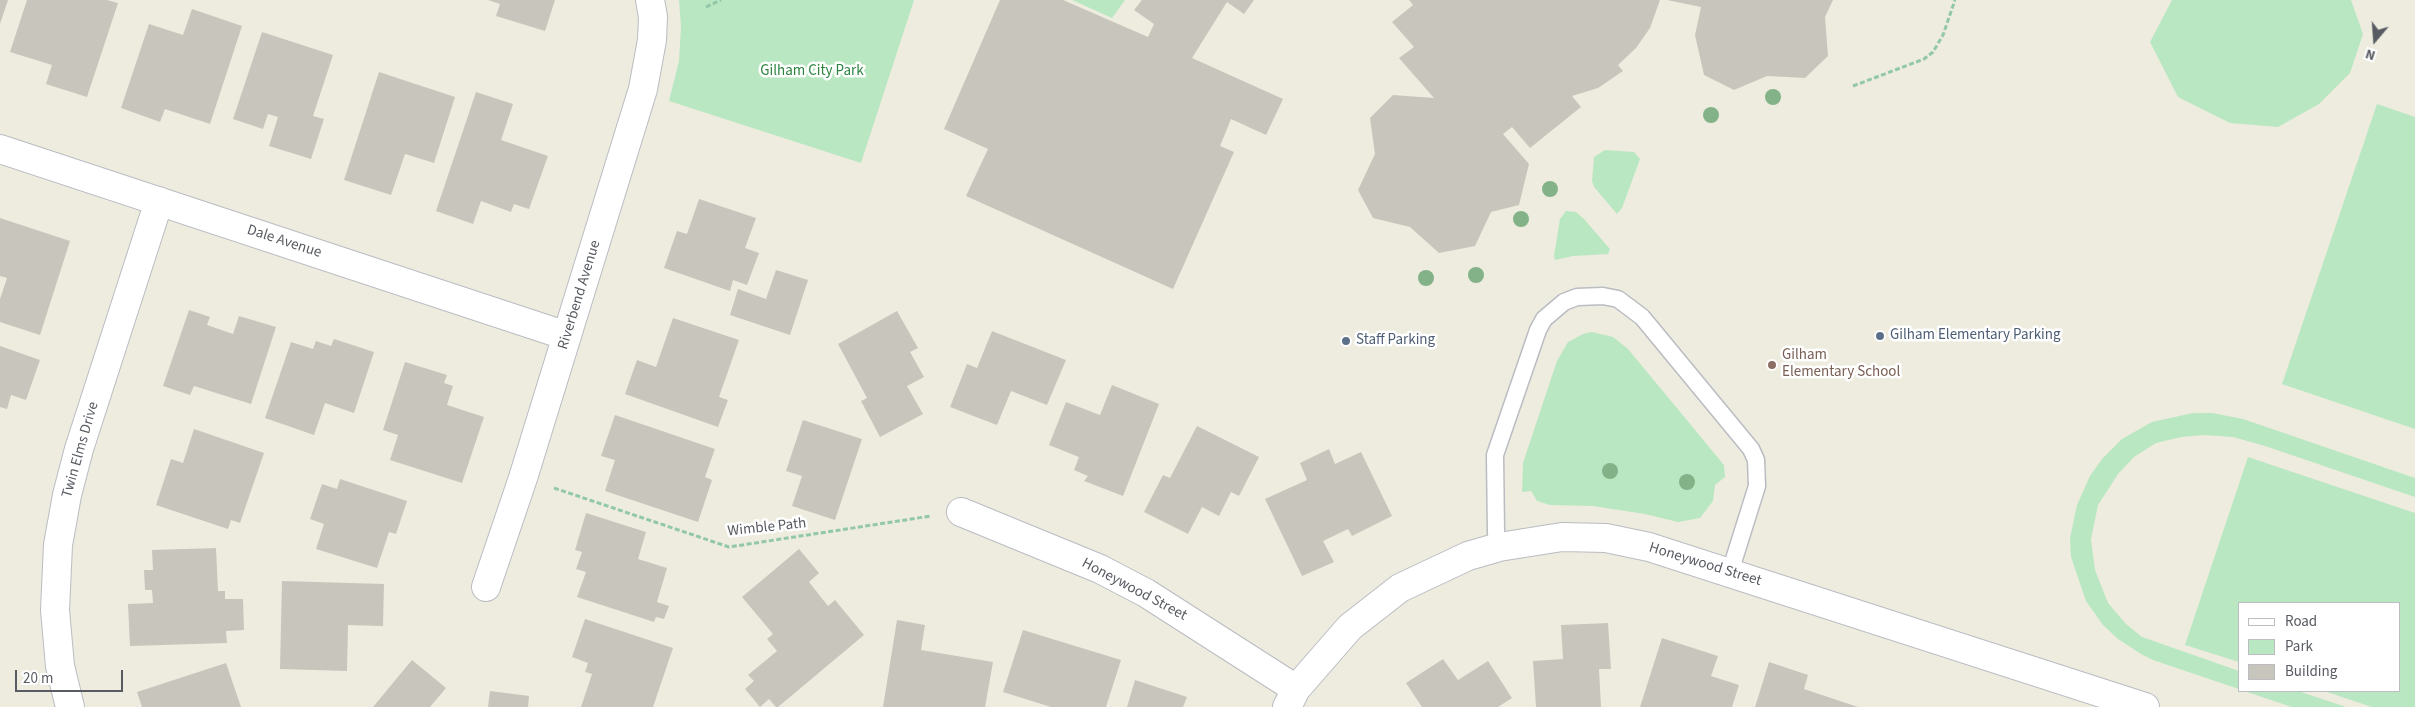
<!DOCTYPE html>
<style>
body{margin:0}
#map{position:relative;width:2415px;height:707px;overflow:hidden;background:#edecdf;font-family:"Source Sans 3",sans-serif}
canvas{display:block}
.legend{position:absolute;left:2238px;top:602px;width:162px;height:90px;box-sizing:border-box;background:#fff;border:1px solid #bcbdc0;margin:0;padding:6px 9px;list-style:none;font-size:15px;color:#585b62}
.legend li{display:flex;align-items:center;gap:10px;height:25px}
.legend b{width:25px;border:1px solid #bcbdc0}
.north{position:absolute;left:2350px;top:15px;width:50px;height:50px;-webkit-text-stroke:4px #fff;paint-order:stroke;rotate:198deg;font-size:14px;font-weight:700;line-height:20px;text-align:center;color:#585b62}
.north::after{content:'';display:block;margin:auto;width:18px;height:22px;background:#585b62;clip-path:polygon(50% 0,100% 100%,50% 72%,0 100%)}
.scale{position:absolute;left:15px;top:670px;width:108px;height:22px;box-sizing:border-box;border:2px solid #585b62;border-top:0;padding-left:6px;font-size:15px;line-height:18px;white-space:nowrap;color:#585b62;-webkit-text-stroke:4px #fff;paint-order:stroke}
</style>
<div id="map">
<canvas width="2415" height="707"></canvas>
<ul class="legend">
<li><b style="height:6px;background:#fff"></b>Road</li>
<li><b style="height:14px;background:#b9e7c1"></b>Park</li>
<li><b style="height:14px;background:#c8c6bc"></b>Building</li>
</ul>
<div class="north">N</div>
<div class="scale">20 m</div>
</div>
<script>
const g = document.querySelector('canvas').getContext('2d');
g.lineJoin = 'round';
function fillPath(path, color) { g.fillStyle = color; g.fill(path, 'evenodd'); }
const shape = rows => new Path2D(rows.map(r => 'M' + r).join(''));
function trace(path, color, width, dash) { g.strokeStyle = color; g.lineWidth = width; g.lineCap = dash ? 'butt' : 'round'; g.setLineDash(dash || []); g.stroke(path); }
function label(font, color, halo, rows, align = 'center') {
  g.font = font + ' "Source Sans 3",sans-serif'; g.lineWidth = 5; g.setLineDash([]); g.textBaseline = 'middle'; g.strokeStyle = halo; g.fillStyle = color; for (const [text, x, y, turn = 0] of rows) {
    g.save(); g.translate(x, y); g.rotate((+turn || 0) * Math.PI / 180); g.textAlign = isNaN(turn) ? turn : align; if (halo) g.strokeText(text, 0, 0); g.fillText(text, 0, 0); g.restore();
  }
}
const green = shape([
 [679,0,914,0,861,163,669,101,679,61,681,27],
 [1072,0,1125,0,1112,18],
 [2172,0,2351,0,2363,34,2350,73,2319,104,2278,127,2230,123,2178,97,2150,42],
 [2377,104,2415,117,2415,429,2282,384],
 [1605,150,1634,152,1640,159,1622,208,1617,214,1594,187,1592,181,1594,157],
 [1566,211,1576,212,1584,219,1610,249,1608,254,1573,256,1555,260,1554,256,1560,219],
 [1592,332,1613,337,1628,349,1724,465,1725,477,1715,485,1713,501,1700,518,1678,522,1645,514,1593,506,1550,505,1537,501,1531,491,1522,492,1523,463,1557,361,1568,342,1583,334],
 [2193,413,2212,413,2243,419,2415,478,2415,497,2265,446,2233,437,2205,435,2181,437,2156,443,2134,457,2118,474,2098,505,2091,539,2095,570,2108,603,2126,624,2142,637,2239,671,2239,689,2153,660,2141,654,2118,639,2103,625,2086,601,2071,557,2070,538,2077,505,2090,476,2102,459,2122,439,2152,422],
 [2248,457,2415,513,2415,707,2372,707,2324,691,2399,691,2399,603,2239,603,2239,662,2185,645],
 [2244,691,2298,691,2346,707,2292,707]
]);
const building = shape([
 [0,0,8,0,0,24],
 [27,0,107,0,118,3,87,97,46,84,52,65,10,52],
 [488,0,555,0,545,31,496,16,500,4],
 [1000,0,1063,0,1148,37,1154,24,1134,10,1142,0,1254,0,1244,14,1227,2,1192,58,1283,99,1266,135,1231,119,1220,146,1234,152,1173,289,966,196,988,149,944,129],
 [1409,0,1660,0,1650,28,1636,48,1618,65,1623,71,1598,88,1572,96,1581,107,1530,148,1512,127,1503,134,1529,164,1519,205,1491,212,1475,246,1439,253,1410,227,1373,218,1358,190,1375,154,1370,118,1393,95,1434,98,1399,58,1414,47,1392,22,1413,5],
 [1667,0,1833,0,1825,17,1828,56,1805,78,1767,76,1734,90,1704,75,1695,35,1701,7],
 [192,9,242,26,210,124,165,109,160,122,121,108,149,24,183,35],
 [262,32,333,55,313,116,324,119,311,159,269,146,278,117,268,114,263,129,233,119],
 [379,72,455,97,434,163,405,154,391,195,344,180],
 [476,92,513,104,501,140,548,156,529,209,514,204,511,212,481,201,473,224,436,211],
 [699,199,756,218,745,248,759,253,747,285,733,280,730,291,664,268,677,231,687,234],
 [0,218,70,241,40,335,0,322,0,299,7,278,0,276],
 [776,270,808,280,790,335,730,315,738,289,766,299],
 [189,310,210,317,207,325,233,334,239,316,276,327,251,404,194,386,190,395,163,386],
 [897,311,918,348,910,352,924,377,907,386,923,414,880,437,861,401,867,398,838,344],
 [673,318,739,340,719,397,728,400,718,427,625,394,637,360,656,367],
 [992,331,1066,360,1047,405,1011,391,997,425,950,407,967,364,977,368],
 [334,339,374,352,354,413,325,403,314,435,265,418,291,342,313,349,316,341,331,346],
 [0,346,40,360,26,400,11,395,7,409,0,407],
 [405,362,447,375,444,383,453,386,447,405,484,417,462,483,390,460,398,435,383,430],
 [1112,385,1159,404,1123,496,1084,481,1088,476,1074,470,1079,457,1049,445,1066,402,1100,415],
 [615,415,715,449,705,477,712,480,698,522,605,491,615,460,601,456],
 [803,420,862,439,835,520,792,506,802,476,786,471],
 [1197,426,1259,457,1239,496,1231,492,1219,516,1202,507,1188,534,1144,512,1163,475,1170,478],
 [194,429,264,453,240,523,231,520,228,529,156,505,171,459,183,463],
 [1329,449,1335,464,1361,452,1392,516,1352,536,1348,529,1323,541,1334,562,1302,576,1265,499,1307,480,1300,463],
 [340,479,407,501,396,534,389,532,377,568,316,549,324,524,310,519,322,484,337,489],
 [586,513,646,532,638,559,667,568,657,602,669,606,664,619,656,617,654,622,577,597,586,572,576,569,582,552,575,550],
 [216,548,218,591,225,591,225,599,243,599,244,630,226,631,227,643,130,646,128,604,153,603,152,590,145,590,144,570,153,570,152,550],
 [799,549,819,573,809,582,828,606,835,600,864,635,778,707,776,707,769,699,760,707,745,689,754,681,748,675,777,651,767,639,773,634,742,597],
 [282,581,384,584,383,626,348,625,347,671,280,669],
 [585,619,673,648,653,707,581,707,592,674,585,672,588,663,572,657],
 [897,620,925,625,921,650,993,662,985,707,883,707],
 [1608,623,1611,669,1599,669,1601,707,1536,707,1533,661,1563,659,1561,625],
 [1023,630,1121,660,1106,707,1051,707,1003,692],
 [1662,638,1718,656,1711,676,1739,685,1732,707,1640,707],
 [1443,659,1458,680,1488,661,1512,698,1498,707,1422,707,1406,683],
 [412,660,446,688,430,707,373,707],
 [1769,662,1808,675,1804,689,1858,707,1755,707],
 [226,663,241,707,142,707,137,692],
 [1135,680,1187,697,1183,707,1127,707],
 [490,691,529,696,528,707,488,707]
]);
const path = shape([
 [706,7,721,0],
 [1853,86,1924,59,1933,52,1943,35,1955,0],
 [554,488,729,547,931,516]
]);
const service = shape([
 [1499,547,1496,533,1495,455,1538,330,1544,319,1564,302,1577,297,1603,296,1618,299,1642,317,1751,449,1756,460,1757,486,1730,572]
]);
const minor = shape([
 [0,149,567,336],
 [961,512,1100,569,1146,593,1296,689],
 [486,587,523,478,643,89,652,40,653,17,650,0],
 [70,707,60,666,55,610,58,545,67,495,79,449,159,201],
 [1287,707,1296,689,1350,627,1400,588,1468,556,1499,547,1562,537,1606,538,1649,547,2145,707]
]);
const trees = [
 [1773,97],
 [1711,115],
 [1550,189],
 [1521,219],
 [1476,275],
 [1426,278],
 [1610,471],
 [1687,482]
];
const markers = [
 [1880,336,5,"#5c6f8a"],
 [1346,341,5,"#5c6f8a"],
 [1772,365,5,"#8d6e63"]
];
const parkNames = [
 ["Gilham City Park",812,72]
];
const streetNames = [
 ["Dale Avenue",284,242,18],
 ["Riverbend Avenue",580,295,-73],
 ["Twin Elms Drive",81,450,-74],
 ["Wimble Path",767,528,-6],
 ["Honeywood Street",1705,565,17],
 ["Honeywood Street",1134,590,28]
];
const serviceNames = [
 ["Gilham Elementary Parking",1890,336],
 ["Staff Parking",1356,341]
];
const educationNames = [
 ["Gilham",1782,356],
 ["Elementary School",1782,373]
];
fillPath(green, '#b9e7c1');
fillPath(building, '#c8c6bc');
trace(service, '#babcc2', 19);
trace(minor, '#babcc2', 30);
trace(path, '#92c7aa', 3, [5, 2.5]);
trace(service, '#fff', 16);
trace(minor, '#fff', 28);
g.fillStyle = '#84b288';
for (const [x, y] of trees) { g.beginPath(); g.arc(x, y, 8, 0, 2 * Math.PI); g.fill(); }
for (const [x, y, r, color] of markers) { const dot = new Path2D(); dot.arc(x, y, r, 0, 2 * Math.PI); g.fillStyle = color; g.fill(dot); trace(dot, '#fff', 2); }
label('15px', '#2e8340', '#fff', parkNames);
label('15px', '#585b62', '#fff', streetNames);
label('15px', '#4e5e75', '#fff', serviceNames, 'left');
label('15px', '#785e54', '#fff', educationNames, 'left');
</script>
